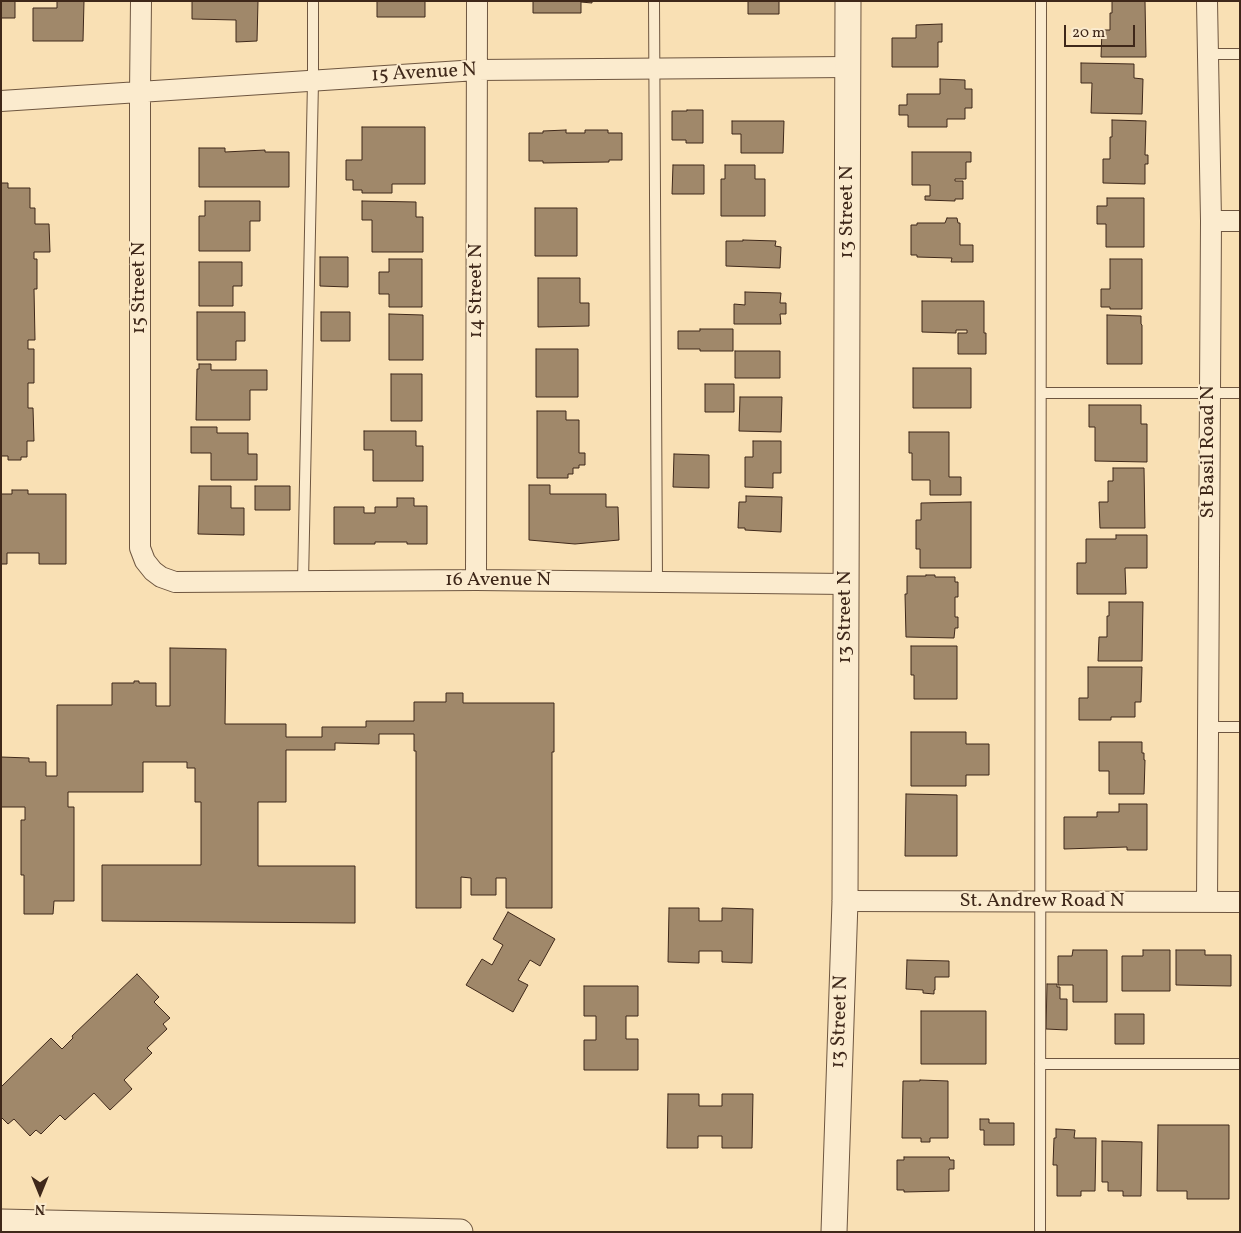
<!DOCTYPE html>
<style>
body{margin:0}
#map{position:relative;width:1241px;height:1233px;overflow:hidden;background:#f9e0b4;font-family:Vollkorn,serif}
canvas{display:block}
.frame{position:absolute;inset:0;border:2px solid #3f281a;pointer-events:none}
.north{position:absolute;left:15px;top:1168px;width:50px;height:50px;-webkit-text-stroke:4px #fbebce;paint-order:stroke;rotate:180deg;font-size:14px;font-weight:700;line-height:20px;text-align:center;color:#3f281a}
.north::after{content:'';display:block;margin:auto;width:18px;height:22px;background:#3f281a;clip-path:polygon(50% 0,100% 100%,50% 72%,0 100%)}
.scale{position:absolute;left:1064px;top:25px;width:71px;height:22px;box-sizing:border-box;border:2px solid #3f281a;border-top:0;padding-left:6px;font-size:15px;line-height:18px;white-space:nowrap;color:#3f281a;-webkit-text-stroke:4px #fbebce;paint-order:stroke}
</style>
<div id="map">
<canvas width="1241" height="1233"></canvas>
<div class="frame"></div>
<div class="north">N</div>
<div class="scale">20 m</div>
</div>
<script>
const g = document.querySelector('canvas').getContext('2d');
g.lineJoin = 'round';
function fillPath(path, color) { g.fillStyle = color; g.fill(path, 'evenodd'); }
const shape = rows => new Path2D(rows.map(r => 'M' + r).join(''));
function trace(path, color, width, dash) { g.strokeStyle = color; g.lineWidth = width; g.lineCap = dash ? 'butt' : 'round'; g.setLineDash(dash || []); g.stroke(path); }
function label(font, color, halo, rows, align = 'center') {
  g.font = font + ' Vollkorn,serif'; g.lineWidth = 4; g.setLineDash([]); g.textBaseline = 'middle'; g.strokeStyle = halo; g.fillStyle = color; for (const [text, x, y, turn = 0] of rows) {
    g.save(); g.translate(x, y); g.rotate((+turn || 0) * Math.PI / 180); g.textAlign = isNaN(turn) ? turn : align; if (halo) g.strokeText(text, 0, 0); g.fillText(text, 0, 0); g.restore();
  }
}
const building = shape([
 [1,1,15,1,15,18,1,18,1,1],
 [57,1,84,1,83,41,33,41,33,8,57,8,57,1],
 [192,1,258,1,257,41,236,42,236,20,192,19,192,1],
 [377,1,425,1,425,17,377,17,377,1],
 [533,1,592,1,592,3,581,2,581,13,533,13,533,1],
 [748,1,779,1,779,14,748,14,748,1],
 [1112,1,1145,1,1146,57,1101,57,1102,30,1110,30,1110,13,1112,13,1112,1],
 [942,24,942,42,938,42,938,67,892,67,892,38,916,38,916,25,942,24],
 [1081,63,1134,64,1134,78,1143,79,1142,114,1091,113,1092,83,1081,83,1081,63],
 [940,79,965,80,965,89,972,89,972,108,965,108,965,119,947,119,947,127,908,127,908,115,899,115,899,105,907,105,907,94,940,94,940,79],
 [687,110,703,110,703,143,686,143,686,140,672,140,672,111,687,111,687,110],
 [1112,120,1146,121,1145,155,1148,155,1148,164,1145,164,1145,184,1103,183,1103,159,1110,159,1110,137,1112,137,1112,120],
 [732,121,784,121,783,153,741,153,741,134,732,134,732,121],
 [362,127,425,127,425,184,392,184,392,193,362,193,362,190,353,190,353,180,346,180,346,160,362,160,362,127],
 [566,130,566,133,585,133,585,130,608,130,608,133,622,133,622,160,609,160,609,162,543,163,543,161,529,161,529,133,543,133,543,131,566,130],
 [199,148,225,148,225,152,265,150,265,152,289,152,289,187,199,187,199,148],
 [912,152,971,152,971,162,966,162,966,179,955,179,955,181,963,181,963,199,955,199,955,201,925,200,925,196,930,196,930,185,912,185,912,152],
 [673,165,704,165,704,194,672,194,673,165],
 [725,165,755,165,755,179,765,179,765,216,721,216,721,179,725,179,725,165],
 [1,183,8,183,8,188,30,188,30,208,35,208,35,224,49,224,50,252,34,252,34,259,37,259,37,289,34,289,35,340,28,340,28,349,34,349,34,383,28,383,28,408,33,408,34,441,27,441,27,457,21,457,21,460,8,460,8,456,1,456,1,183],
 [1107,198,1144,198,1144,247,1106,247,1106,224,1097,224,1097,206,1107,206,1107,198],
 [205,201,260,201,260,221,250,221,250,251,199,251,199,216,205,216,205,201],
 [362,201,416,202,416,217,423,217,423,252,372,252,372,220,362,220,362,201],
 [535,208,577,208,577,256,535,256,535,208],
 [947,218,957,218,958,223,960,223,960,245,973,245,973,262,951,262,952,258,917,257,917,255,911,255,911,225,917,225,917,223,945,223,947,218],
 [743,240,776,241,775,246,781,247,780,268,726,266,726,241,743,241,743,240],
 [320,257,348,257,348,287,320,286,320,257],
 [389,259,422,259,422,307,389,307,389,294,379,294,379,272,389,272,389,259],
 [1110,259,1142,259,1142,309,1110,309,1110,307,1101,307,1101,289,1110,289,1110,259],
 [199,262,242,262,242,286,233,286,233,306,199,306,199,262],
 [538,278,580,278,580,303,589,303,589,326,538,327,538,278],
 [745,292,781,293,780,303,786,303,786,314,780,314,781,324,734,324,734,304,745,305,745,292],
 [922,301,984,301,984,333,986,333,986,354,958,354,958,333,967,333,967,330,956,330,956,333,922,332,922,301],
 [197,312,245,312,245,341,236,341,236,360,197,360,197,312],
 [321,312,350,312,350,341,321,341,321,312],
 [389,314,423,315,423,360,389,360,389,314],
 [1107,315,1141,316,1141,324,1142,325,1142,364,1107,364,1107,315],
 [700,329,733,329,733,351,700,351,700,349,678,349,678,331,700,331,700,329],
 [536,349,578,349,578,397,536,397,536,349],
 [735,351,780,351,780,378,735,378,735,351],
 [199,364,211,364,211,370,267,370,267,390,250,390,250,420,196,420,197,369,199,369,199,364],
 [913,368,971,368,971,408,913,408,913,368],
 [391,374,422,374,422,421,391,421,391,374],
 [705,384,734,384,734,412,705,412,705,384],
 [740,397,782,397,781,432,739,431,740,397],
 [1089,405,1141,405,1141,424,1147,424,1147,462,1095,461,1095,427,1089,427,1089,405],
 [537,411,566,411,566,420,579,420,579,453,585,453,585,465,579,465,579,468,573,468,573,474,568,474,568,478,537,478,537,411],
 [191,427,217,427,217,433,248,433,248,454,257,454,257,480,211,480,211,453,191,453,191,427],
 [364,431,416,431,416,446,423,446,423,481,373,481,373,450,364,450,364,431],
 [909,432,949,432,949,477,961,477,961,495,930,495,930,480,912,480,912,453,909,453,909,432],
 [753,441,781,441,781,473,773,473,773,488,745,487,745,457,753,457,753,441],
 [674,454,709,455,709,488,673,487,674,454],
 [1113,468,1144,468,1145,528,1100,528,1099,502,1108,502,1108,481,1113,481,1113,468],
 [529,485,550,485,550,494,606,494,606,507,618,507,619,540,575,544,529,540,529,485],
 [199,486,231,486,231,508,244,508,244,535,198,534,199,486],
 [255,486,290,486,290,510,255,510,255,486],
 [12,490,28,490,28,494,66,494,66,564,39,564,39,553,7,553,7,564,1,564,1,494,12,494,12,490],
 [746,496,782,497,781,532,745,530,745,528,738,528,739,502,746,502,746,496],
 [397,498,414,498,414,506,427,506,427,544,407,544,407,542,375,542,375,544,334,544,334,507,364,507,364,513,375,513,375,507,397,507,397,498],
 [971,502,971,568,920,568,920,549,916,549,916,520,921,520,921,503,971,502],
 [1116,535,1147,535,1147,568,1125,568,1126,594,1077,594,1077,563,1086,563,1086,539,1116,539,1116,535],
 [926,575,935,575,935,577,955,577,955,582,958,582,958,597,955,597,955,617,958,617,958,628,955,628,954,638,906,637,905,594,907,594,907,576,926,576,926,575],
 [1109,602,1143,602,1142,661,1098,661,1099,637,1107,637,1107,616,1109,616,1109,602],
 [911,646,957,646,957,699,914,699,914,675,911,675,911,646],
 [170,648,226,649,225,724,286,724,286,737,322,737,322,727,366,727,366,721,414,721,414,702,446,702,446,693,463,693,463,703,554,703,554,752,552,752,552,908,506,908,506,878,496,878,496,895,471,895,471,878,461,877,461,908,416,908,416,751,414,751,414,734,379,734,379,744,335,743,335,750,286,750,286,802,258,802,258,866,355,866,355,923,102,921,102,865,201,865,201,802,195,802,195,768,187,768,187,762,143,762,143,792,68,792,68,807,74,807,74,901,54,901,53,914,24,914,24,875,21,875,21,820,25,820,25,807,1,807,1,757,29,758,29,762,46,762,46,776,57,776,57,705,112,705,112,683,134,683,134,681,139,681,139,683,156,683,156,706,170,706,170,648],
 [1088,667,1142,667,1141,702,1135,702,1135,717,1111,717,1111,720,1079,720,1079,698,1088,698,1088,667],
 [911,732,966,732,966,744,989,744,989,775,966,775,966,786,911,786,911,732],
 [1099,742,1142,742,1142,753,1144,753,1144,760,1145,760,1144,794,1109,794,1109,771,1099,771,1099,742],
 [906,794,957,795,957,856,905,856,906,794],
 [1119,804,1147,804,1147,850,1127,850,1127,847,1064,849,1064,817,1097,817,1097,812,1119,812,1119,804],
 [669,908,699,908,699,921,722,921,722,908,753,909,752,963,722,962,722,951,699,951,699,963,668,962,669,908],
 [508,912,555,939,540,966,530,960,518,980,528,985,513,1012,466,985,482,959,492,965,503,945,493,939,508,912],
 [1073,950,1107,950,1107,1002,1073,1002,1073,985,1058,985,1058,956,1072,956,1073,950],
 [1143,950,1170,950,1170,991,1122,991,1122,956,1143,956,1143,950],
 [1176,950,1205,950,1205,955,1231,955,1231,986,1176,985,1176,950],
 [907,960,949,961,949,977,935,977,935,990,934,990,934,994,923,993,923,990,906,989,907,960],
 [137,974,159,997,154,1002,170,1018,163,1024,167,1029,147,1048,152,1053,124,1080,132,1089,110,1110,94,1093,65,1120,60,1115,41,1134,36,1130,30,1136,14,1119,8,1124,1,1117,1,1087,51,1038,62,1049,73,1038,72,1036,137,974],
 [1047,984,1057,984,1057,987,1060,987,1060,999,1067,999,1067,1030,1046,1029,1047,984],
 [584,986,638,986,638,1016,626,1016,626,1039,638,1039,638,1070,584,1070,584,1040,596,1040,596,1016,584,1016,584,986],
 [921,1011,986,1011,986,1064,921,1064,921,1011],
 [1115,1014,1144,1014,1144,1044,1115,1044,1115,1014],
 [920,1080,948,1081,948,1138,930,1138,930,1142,921,1142,921,1138,902,1138,903,1081,920,1081,920,1080],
 [668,1094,699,1094,699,1106,722,1106,722,1094,753,1094,752,1148,722,1148,722,1136,698,1136,698,1148,667,1148,668,1094],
 [980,1119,989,1119,989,1123,1014,1123,1014,1145,984,1145,984,1130,980,1130,980,1119],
 [1158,1125,1229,1125,1229,1199,1187,1199,1187,1191,1157,1191,1158,1125],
 [1056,1129,1075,1130,1074,1138,1096,1138,1095,1191,1081,1191,1081,1196,1057,1196,1057,1165,1053,1165,1054,1138,1056,1138,1056,1129],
 [1102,1141,1142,1142,1141,1196,1123,1196,1123,1191,1108,1191,1108,1182,1102,1182,1102,1141],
 [904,1157,949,1157,950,1160,954,1160,954,1169,949,1169,949,1191,904,1192,904,1190,897,1190,897,1160,904,1160,904,1157]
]);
const service = shape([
 [654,1,657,582],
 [1208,54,1240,54],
 [1041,393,1240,393],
 [303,582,313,81,313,1],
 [1208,727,1240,727],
 [1040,1064,1240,1064],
 [1040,1232,1041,1]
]);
const minor = shape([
 [141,1,140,92,140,548,145,561,153,571,161,577,175,582,476,580,847,584],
 [1,101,477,70,848,67],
 [1211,221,1240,221],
 [476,580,477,1],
 [845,901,1240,902],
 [1207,902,1211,221,1207,1]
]);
const tertiary = shape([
 [1,1222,460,1232],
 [834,1232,845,901,848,1]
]);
const streetNames = [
 ["15 Avenue N",424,74,-3],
 ["13 Street N",848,212,-90],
 ["15 Street N",140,288,-90],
 ["14 Street N",477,291,-90],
 ["St Basil Road N",1209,452,-90],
 ["16 Avenue N",498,581],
 ["13 Street N",846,617,-90],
 ["St. Andrew Road N",1042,902],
 ["13 Street N",841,1022,-88]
];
fillPath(building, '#a0886a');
trace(building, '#3f281a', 1);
trace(service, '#6e5640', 12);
trace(minor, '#6e5640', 22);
trace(tertiary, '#6e5640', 27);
trace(service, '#fbebce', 10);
trace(minor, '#fbebce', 20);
trace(tertiary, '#fbebce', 25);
label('20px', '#3f281a', '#fbebce', streetNames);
</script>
